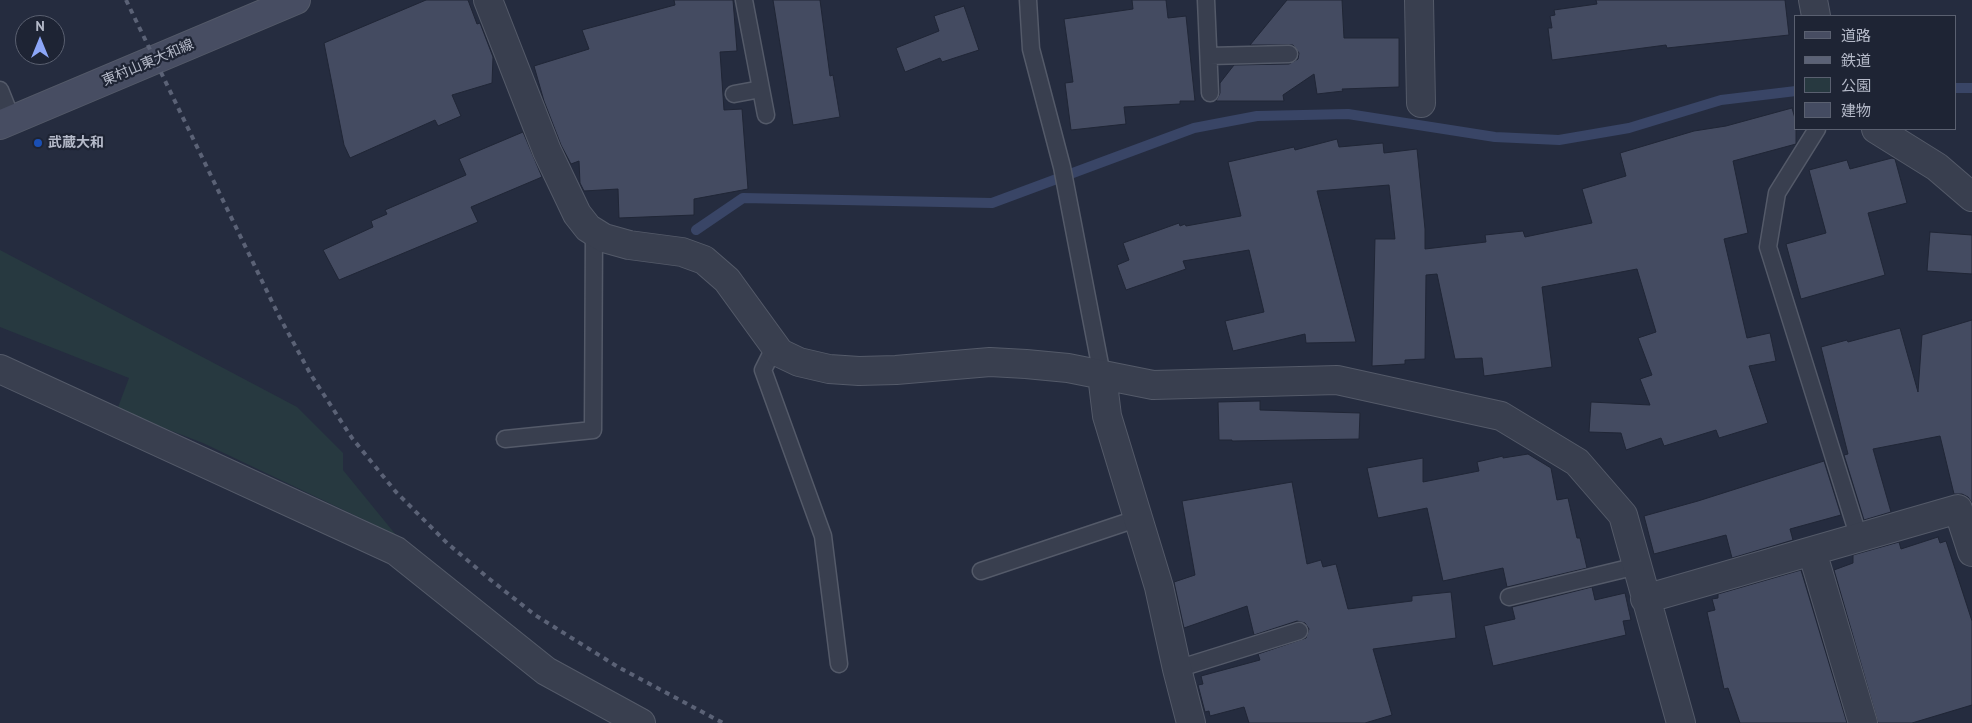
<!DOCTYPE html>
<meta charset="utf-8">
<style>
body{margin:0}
#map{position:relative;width:1972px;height:723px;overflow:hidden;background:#252c3f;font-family:"PT Sans","Noto Sans JP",sans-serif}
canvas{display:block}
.legend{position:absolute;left:1794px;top:15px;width:162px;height:115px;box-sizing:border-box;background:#1e2434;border:1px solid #5a6070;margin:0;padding:6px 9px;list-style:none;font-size:15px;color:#b5bac9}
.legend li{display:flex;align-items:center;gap:10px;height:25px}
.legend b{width:25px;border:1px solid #5a6070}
.north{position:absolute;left:15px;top:15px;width:50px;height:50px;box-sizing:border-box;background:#1e2434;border:1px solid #5a6070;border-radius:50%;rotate:0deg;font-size:14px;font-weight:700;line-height:20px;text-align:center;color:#b5bac9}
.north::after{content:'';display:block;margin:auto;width:18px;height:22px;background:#8ca6f7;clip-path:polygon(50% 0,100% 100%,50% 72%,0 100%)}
</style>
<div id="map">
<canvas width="1972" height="723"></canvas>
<ul class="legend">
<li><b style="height:6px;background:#474d62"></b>道路</li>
<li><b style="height:6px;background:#5b6276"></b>鉄道</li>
<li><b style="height:14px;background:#273940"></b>公園</li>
<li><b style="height:14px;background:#444b61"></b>建物</li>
</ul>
<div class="north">N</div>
</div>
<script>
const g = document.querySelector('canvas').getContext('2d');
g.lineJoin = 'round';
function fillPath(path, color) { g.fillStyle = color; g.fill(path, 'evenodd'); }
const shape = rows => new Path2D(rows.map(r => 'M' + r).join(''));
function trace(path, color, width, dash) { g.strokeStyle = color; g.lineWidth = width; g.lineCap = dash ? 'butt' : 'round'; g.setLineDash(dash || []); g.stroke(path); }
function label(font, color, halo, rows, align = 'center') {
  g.font = font + ' "PT Sans","Noto Sans JP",sans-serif'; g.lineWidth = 4.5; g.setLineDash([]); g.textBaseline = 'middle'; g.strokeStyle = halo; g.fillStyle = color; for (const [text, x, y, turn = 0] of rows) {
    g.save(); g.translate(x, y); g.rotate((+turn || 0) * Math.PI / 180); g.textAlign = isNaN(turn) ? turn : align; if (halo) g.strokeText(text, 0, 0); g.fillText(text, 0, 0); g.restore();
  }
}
const green = shape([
 [0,250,297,407,343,453,343,470,396,535,203,443,117,410,129,378,0,327]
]);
const stream = shape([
 [1956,88,1972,88],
 [696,230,743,198,992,203,1194,128,1257,116,1348,114,1495,137,1559,140,1629,128,1721,100,1796,91]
]);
const building = shape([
 [426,0,468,0,477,24,480,23,493,57,492,83,452,95,461,116,438,126,435,120,350,158,344,145,324,43,426,0],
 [674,0,733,0,737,51,720,52,724,110,742,109,748,189,694,199,694,215,619,218,618,189,584,191,580,183,579,161,571,164,561,145,544,101,534,66,589,49,582,30,675,5,674,0],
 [773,0,820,0,830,76,833,75,840,117,793,125,773,0],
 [1132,0,1166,0,1168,18,1186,16,1195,101,1180,101,1180,104,1124,107,1126,124,1071,130,1065,83,1073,82,1064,19,1133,9,1132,0],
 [1287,0,1342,0,1344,38,1399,38,1399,87,1342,89,1343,91,1317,94,1314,74,1283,95,1284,101,1216,101,1220,93,1220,83,1234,65,1289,64,1298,59,1299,53,1293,45,1250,45,1287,0],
 [1596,0,1785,0,1789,35,1667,48,1666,45,1552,60,1548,28,1552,28,1550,16,1555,15,1554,10,1597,4,1596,0],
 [964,6,979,50,942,62,940,58,905,72,896,48,939,31,934,16,964,6],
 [1792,108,1796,122,1796,144,1733,161,1748,233,1724,239,1747,338,1770,333,1776,361,1749,366,1768,423,1719,438,1716,430,1664,446,1661,438,1626,450,1621,433,1589,432,1591,402,1650,405,1640,379,1652,375,1638,338,1656,332,1637,269,1542,287,1552,367,1484,376,1482,358,1455,359,1437,274,1426,275,1425,359,1405,360,1405,364,1372,366,1375,239,1395,239,1389,185,1317,191,1356,342,1306,343,1305,334,1233,351,1225,321,1264,312,1249,250,1183,261,1186,269,1126,290,1117,265,1129,260,1123,243,1179,223,1180,226,1185,224,1186,226,1241,216,1228,162,1294,147,1295,150,1337,139,1339,147,1383,143,1384,153,1417,149,1425,229,1425,249,1486,242,1485,235,1523,231,1525,237,1592,223,1582,189,1626,176,1620,153,1694,131,1726,126,1792,108],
 [523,132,542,177,471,207,478,222,339,280,323,250,373,227,371,221,387,214,385,210,466,175,459,159,523,132],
 [1892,158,1895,159,1907,203,1868,213,1885,275,1801,299,1786,244,1826,233,1809,170,1847,160,1850,169,1892,158],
 [1930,232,1972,235,1972,274,1927,271,1930,232],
 [1972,320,1972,503,1968,497,1962,494,1954,494,1940,436,1873,449,1891,512,1864,520,1844,455,1848,454,1821,347,1847,340,1848,342,1900,328,1918,392,1922,335,1972,320],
 [1260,401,1260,410,1360,413,1359,439,1232,441,1232,440,1219,440,1218,402,1260,401],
 [1528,454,1551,468,1557,500,1568,498,1577,538,1580,538,1587,568,1507,587,1503,568,1443,581,1427,508,1378,518,1367,468,1423,458,1423,482,1479,471,1477,462,1503,456,1503,458,1528,454],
 [1824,461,1841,515,1790,529,1793,540,1732,558,1726,535,1654,554,1644,516,1698,501,1824,461],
 [1292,482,1307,564,1321,560,1323,567,1336,564,1348,609,1412,601,1412,596,1451,592,1456,638,1373,649,1392,715,1365,723,1249,723,1244,707,1210,716,1209,711,1205,712,1198,685,1203,684,1201,676,1260,660,1258,654,1306,638,1309,629,1305,623,1297,621,1254,635,1247,606,1184,628,1174,582,1195,575,1182,501,1292,482],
 [1938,537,1940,543,1946,541,1972,621,1972,705,1912,723,1878,723,1834,570,1853,563,1853,555,1899,542,1901,549,1938,537],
 [1801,570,1847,723,1740,723,1728,688,1724,689,1707,612,1715,610,1712,599,1718,598,1718,594,1801,570],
 [1592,587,1595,600,1625,593,1631,620,1623,621,1626,635,1493,666,1484,626,1515,619,1512,607,1592,587]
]);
const lane = shape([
 [744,0,766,115],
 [1028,0,1031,49,1062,167,1102,375],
 [1206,0,1210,93],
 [1209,56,1289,54],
 [0,90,12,120],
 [734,94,761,89],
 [1817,129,1777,193,1768,247,1859,538],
 [775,346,763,370,823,536,839,664],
 [505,439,593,430,594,232],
 [981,571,1139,518],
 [1509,597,1637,566],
 [1177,669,1299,631]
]);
const street = shape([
 [488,0,547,151,577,214,588,228,604,238,629,245,682,252,704,260,727,280,780,353,799,362,829,369,859,371,896,370,990,362,1026,364,1068,368,1153,385,1337,380,1501,416,1577,462,1623,515,1681,723],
 [1419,0,1421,103],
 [1813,0,1816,16],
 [1876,129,1937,167,1972,197],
 [0,369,396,551,546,671,641,723],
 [1102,375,1107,416,1159,587,1177,669,1191,723],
 [1812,551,1863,723],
 [1645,599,1958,509,1972,552]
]);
const secondary = shape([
 [0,125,296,0]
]);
const rail = shape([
 [126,0,279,316,311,375,352,438,396,492,447,543,487,577,535,615,618,667,723,723]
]);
const markers = [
 [38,143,5,"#1a4fb4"]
];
const streetNames = [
 ["東村山東大和線",148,63,-23]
];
const poiNames = [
 ["武蔵大和",48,143]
];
fillPath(green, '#273940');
trace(stream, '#394566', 10);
fillPath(building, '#444b61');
trace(building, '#202636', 1);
trace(lane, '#545a69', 19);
trace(street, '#545a69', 30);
trace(secondary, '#545a69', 30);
trace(lane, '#393f4f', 16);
trace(street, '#393f4f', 28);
trace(secondary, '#474d62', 28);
trace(rail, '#5b6276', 4, [5, 5]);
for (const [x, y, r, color] of markers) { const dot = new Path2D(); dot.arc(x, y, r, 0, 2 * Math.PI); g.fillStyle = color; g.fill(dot); trace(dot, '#1e2434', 2); }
label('14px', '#b5bac9', '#1e2434', streetNames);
label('bold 14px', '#b5bac9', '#1e2434', poiNames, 'left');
</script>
